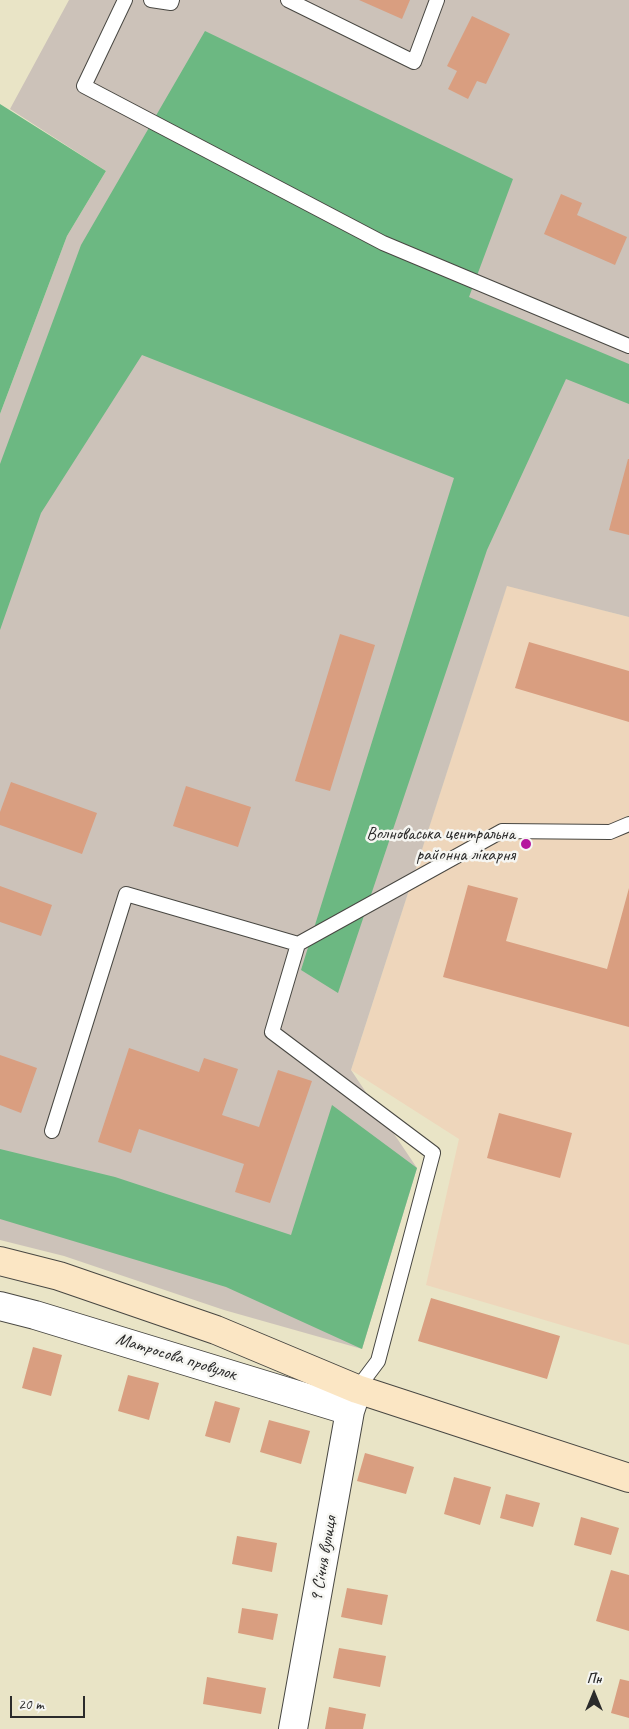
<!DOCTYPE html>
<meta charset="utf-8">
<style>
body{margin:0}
#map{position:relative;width:629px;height:1729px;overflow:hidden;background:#e9e4c6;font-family:Caveat,sans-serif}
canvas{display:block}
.north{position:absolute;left:569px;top:1669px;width:50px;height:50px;-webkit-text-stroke:4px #f6f6f2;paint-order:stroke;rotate:0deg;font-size:14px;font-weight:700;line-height:20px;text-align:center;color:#2b2b2b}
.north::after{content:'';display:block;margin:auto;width:18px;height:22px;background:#2b2b2b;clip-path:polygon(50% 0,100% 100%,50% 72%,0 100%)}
.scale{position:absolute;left:10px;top:1696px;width:75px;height:22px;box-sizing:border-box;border:2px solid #2b2b2b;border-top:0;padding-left:6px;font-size:15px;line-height:18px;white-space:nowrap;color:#2b2b2b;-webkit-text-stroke:4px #f6f6f2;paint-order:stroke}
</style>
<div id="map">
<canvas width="629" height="1729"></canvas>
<div class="north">Пн</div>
<div class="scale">20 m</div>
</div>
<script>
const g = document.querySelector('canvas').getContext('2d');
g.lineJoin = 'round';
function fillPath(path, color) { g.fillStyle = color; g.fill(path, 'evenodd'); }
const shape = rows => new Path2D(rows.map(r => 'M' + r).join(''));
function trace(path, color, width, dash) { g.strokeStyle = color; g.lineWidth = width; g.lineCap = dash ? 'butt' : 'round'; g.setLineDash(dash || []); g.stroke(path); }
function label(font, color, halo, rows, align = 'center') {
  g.font = font + ' Caveat,sans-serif'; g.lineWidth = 5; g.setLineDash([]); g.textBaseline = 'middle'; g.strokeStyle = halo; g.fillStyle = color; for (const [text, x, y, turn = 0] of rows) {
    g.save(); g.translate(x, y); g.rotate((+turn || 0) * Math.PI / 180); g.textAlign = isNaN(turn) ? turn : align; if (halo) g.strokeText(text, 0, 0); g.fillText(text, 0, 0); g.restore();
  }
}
const built = shape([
 [507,585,629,617,629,1345,426,1285,459,1139,351,1070]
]);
const industrial = shape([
 [69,0,629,0,629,617,507,586,351,1070,417,1168,362,1349,224,1310,64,1256,0,1240,0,414,67,236,106,171,10,109]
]);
const forest = shape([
 [205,31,513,179,469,297,629,364,629,404,566,379,487,550,338,993,301,970,454,478,142,355,41,513,0,630,0,464,81,245],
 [0,104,106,171,67,236,0,414],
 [332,1105,417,1168,362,1349,226,1287,0,1219,0,1149,115,1177,291,1235]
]);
const building = shape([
 [359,0,410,0,402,19],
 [472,16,510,34,486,84,477,81,468,99,448,89,457,71,447,66],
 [561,194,582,203,577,215,627,237,615,265,544,234],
 [628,459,629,459,629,535,609,530],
 [340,634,375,645,330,791,295,781],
 [529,642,629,671,629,722,515,688],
 [11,782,97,813,82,854,0,825,0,812],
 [186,786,251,807,238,847,173,826],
 [468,885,518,898,506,941,607,969,629,888,629,1027,443,977],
 [0,886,52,905,41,936,0,922],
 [129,1048,199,1072,204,1058,238,1069,222,1115,259,1127,278,1070,312,1081,270,1203,235,1192,244,1164,139,1129,131,1153,98,1142],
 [0,1055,37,1068,21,1113,0,1105],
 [499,1113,572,1133,560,1178,487,1158],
 [431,1298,560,1336,547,1379,418,1341],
 [33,1347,62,1355,51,1396,22,1388],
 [128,1375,159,1383,149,1420,118,1411],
 [215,1401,240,1408,230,1443,205,1436],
 [269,1420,310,1431,301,1464,260,1452],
 [365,1453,414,1467,406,1494,357,1481],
 [454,1477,491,1487,480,1525,444,1514],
 [506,1494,540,1503,533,1527,500,1518],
 [581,1517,619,1528,611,1555,574,1545],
 [237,1536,277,1543,272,1572,232,1564],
 [611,1570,629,1575,629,1631,596,1621],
 [347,1588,388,1595,382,1625,341,1617],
 [242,1608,278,1614,273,1640,238,1633],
 [339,1648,386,1656,380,1687,333,1678],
 [207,1677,266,1688,261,1714,203,1704],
 [620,1679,629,1681,629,1718,611,1713],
 [329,1707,366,1714,363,1729,325,1729]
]);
const lane = shape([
 [125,0,84,86,383,243,629,346],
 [151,0,171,3,172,0],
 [288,0,414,62,437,0],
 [298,944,272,1032,433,1153,378,1361,357,1389],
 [52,1131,126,894,298,944,502,831,610,832,629,824]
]);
const street = shape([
 [0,1306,35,1315,350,1411],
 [293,1729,350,1411,356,1393]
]);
const secondary = shape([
 [0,1261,59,1276,216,1330,357,1389,629,1478]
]);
const markers = [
 [526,844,6,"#b5179e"]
];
const poiNames = [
 ["Волноваська центральна",515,834],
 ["районна лікарня",515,855]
];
const streetNames = [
 ["Матросова провулок",176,1357,17],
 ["9 Січня вулиця",324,1559,-80]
];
fillPath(built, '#eed6bb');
fillPath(industrial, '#ccc2b9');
fillPath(forest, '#6cb882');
fillPath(building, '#d99e80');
trace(lane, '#484742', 16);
trace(street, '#484742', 30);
trace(secondary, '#484742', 30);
trace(lane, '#fff', 14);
trace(street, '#fff', 28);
trace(secondary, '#fbe6c4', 28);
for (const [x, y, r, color] of markers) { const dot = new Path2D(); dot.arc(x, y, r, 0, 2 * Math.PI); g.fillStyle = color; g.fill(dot); trace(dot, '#f6f6f2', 2); }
label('18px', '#2b2b2b', '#f6f6f2', poiNames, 'right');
label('18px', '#2b2b2b', '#f6f6f2', streetNames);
</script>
